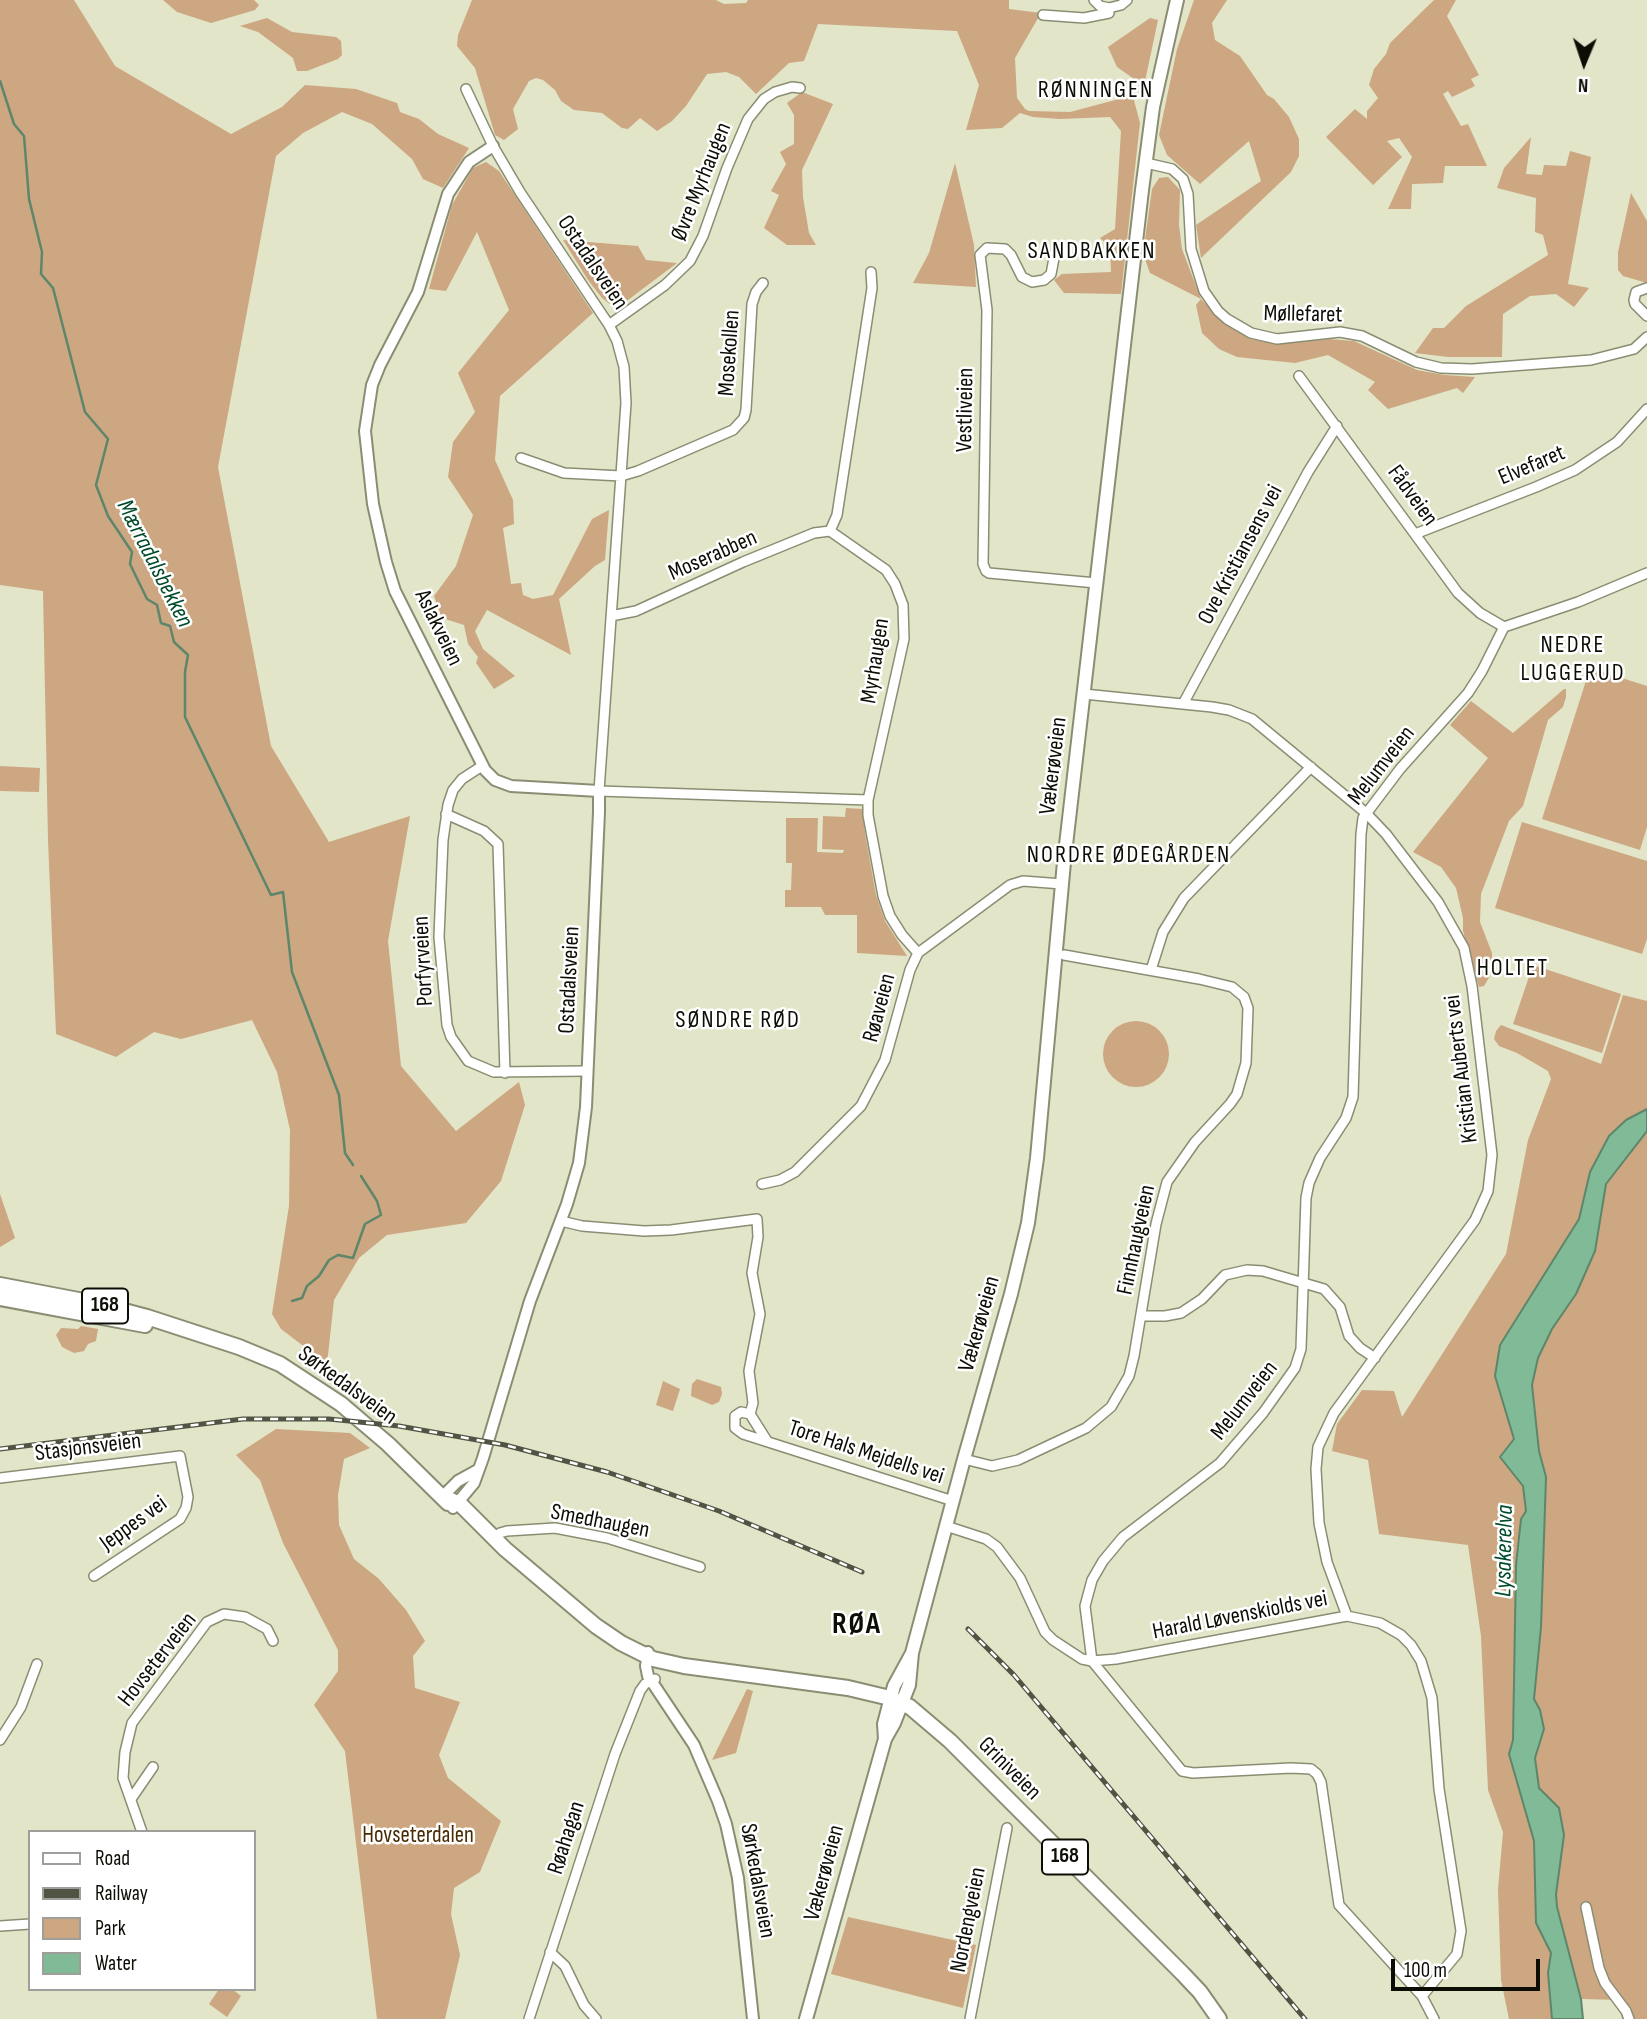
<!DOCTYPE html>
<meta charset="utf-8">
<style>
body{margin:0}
#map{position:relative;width:1647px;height:2019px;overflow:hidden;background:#e2e5c8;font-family:"Sofia Sans Condensed",sans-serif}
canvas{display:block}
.legend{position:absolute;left:28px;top:1830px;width:228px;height:161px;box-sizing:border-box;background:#fff;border:2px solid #9e9e9b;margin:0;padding:9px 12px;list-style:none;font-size:21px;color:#0c0d04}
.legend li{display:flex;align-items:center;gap:14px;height:35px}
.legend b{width:35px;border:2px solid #9e9e9b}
.north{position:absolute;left:1549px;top:28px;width:70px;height:70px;-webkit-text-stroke:5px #fff;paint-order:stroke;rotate:182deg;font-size:19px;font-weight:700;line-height:28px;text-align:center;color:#0c0d04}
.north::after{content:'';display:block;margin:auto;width:24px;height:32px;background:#0c0d04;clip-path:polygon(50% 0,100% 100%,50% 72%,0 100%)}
.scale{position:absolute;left:1391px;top:1959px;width:149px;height:32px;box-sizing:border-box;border:4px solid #0c0d04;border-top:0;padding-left:9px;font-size:21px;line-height:24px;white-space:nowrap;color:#0c0d04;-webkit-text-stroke:5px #fff;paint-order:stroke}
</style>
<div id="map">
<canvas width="1647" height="2019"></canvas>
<ul class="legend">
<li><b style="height:9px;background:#fff"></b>Road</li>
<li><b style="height:9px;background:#515343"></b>Railway</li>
<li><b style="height:19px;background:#cca781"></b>Park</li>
<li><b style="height:19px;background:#80ba97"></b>Water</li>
</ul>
<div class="north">N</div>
<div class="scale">100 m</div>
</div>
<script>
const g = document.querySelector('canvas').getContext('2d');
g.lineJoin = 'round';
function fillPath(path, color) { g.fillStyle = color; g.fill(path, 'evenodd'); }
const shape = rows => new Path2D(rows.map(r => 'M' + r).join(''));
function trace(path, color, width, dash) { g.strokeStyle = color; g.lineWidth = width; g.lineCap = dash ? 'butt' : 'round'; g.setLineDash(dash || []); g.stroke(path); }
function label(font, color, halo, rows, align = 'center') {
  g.font = font + ' "Sofia Sans Condensed",sans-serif'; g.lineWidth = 5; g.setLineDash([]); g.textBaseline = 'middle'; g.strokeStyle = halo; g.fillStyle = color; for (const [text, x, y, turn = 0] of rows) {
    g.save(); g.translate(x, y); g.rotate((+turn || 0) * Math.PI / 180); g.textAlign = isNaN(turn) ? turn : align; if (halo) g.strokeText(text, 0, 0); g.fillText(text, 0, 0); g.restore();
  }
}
const green = shape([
 [0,0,74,0,115,66,231,134,282,107,305,85,356,89,397,103,400,112,419,119,438,134,469,148,443,188,423,179,412,159,372,124,342,112,303,133,276,156,218,467,271,746,329,842,410,816,388,941,401,1066,456,1131,519,1082,525,1105,501,1181,466,1223,387,1235,359,1258,334,1300,327,1364,281,1329,272,1314,289,1206,290,1130,277,1072,252,1020,181,1039,154,1032,116,1057,56,1034,48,840,43,591,0,585],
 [163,0,254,0,259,5,255,10,211,23,177,12],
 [472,0,716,0,724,4,746,3,748,0,1009,0,1009,9,1041,13,1015,58,1017,98,1025,109,1029,111,1070,112,1119,99,1125,80,1132,93,1140,123,1121,294,1064,293,1054,280,1062,274,1111,272,1110,247,1100,238,1115,229,1121,131,1110,117,1060,119,1033,117,1020,113,1002,128,966,130,979,85,957,31,818,24,804,61,789,63,756,94,739,77,726,72,707,74,686,106,672,121,657,131,640,118,628,129,622,128,602,113,574,110,561,101,555,90,543,80,536,78,529,81,513,109,518,129,504,140,495,135,475,68,457,46,458,35],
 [1194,0,1227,0,1212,23,1215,40,1240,56,1267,95,1274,99,1289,117,1299,139,1299,156,1291,172,1201,258,1196,225,1261,181,1249,141,1200,184,1167,155,1159,135,1177,49],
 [1434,0,1456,0,1447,16,1479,75,1471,79,1475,86,1452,97,1448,91,1443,94,1461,126,1468,124,1487,166,1445,166,1443,183,1412,184,1411,209,1388,209,1412,157,1399,138,1387,141,1402,157,1373,185,1326,137,1355,109,1367,119,1367,111,1378,98,1369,85,1374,69,1386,54,1390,43],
 [267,18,292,32,336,37,341,41,342,55,338,59,307,71,297,71,293,58,258,32,240,26],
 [1150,18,1158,20,1144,86,1117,67,1108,47],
 [802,92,833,104,802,170,803,197,809,233,816,245,787,245,764,228,779,195,771,191,786,164,780,152,794,144,794,115,787,103],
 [1531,137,1526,174,1542,175,1544,165,1566,166,1570,151,1591,157,1568,284,1589,288,1574,307,1556,294,1530,296,1503,314,1502,357,1448,357,1415,353,1433,328,1444,328,1466,306,1548,255,1543,235,1535,232,1536,198,1497,188,1504,168],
 [486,162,499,171,593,313,500,396,495,460,513,500,514,524,503,528,511,584,521,583,523,595,533,599,553,595,592,519,609,510,605,560,595,566,559,599,571,655,487,610,475,631,483,649,515,676,494,689,476,663,478,657,468,644,464,625,442,618,434,596,456,566,473,515,448,477,453,442,475,412,458,373,509,310,477,232,446,291,429,289,452,205,473,168],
 [955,163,974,245,976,287,913,283,929,253],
 [1168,177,1180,190,1179,225,1182,249,1201,299,1224,323,1250,339,1279,344,1329,339,1354,341,1417,370,1445,375,1475,377,1463,393,1457,388,1388,409,1368,390,1375,382,1328,355,1295,363,1237,357,1219,349,1202,333,1196,305,1201,299,1150,273,1143,254,1152,189,1159,178],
 [1631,193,1647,221,1647,283,1623,276,1618,270,1618,252],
 [563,240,638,246,646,260,677,263,624,303,611,305,602,298,588,280],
 [1590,668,1647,686,1647,827,1640,850,1542,819],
 [1564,689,1566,689,1566,697,1563,707,1548,720,1523,806,1509,821,1481,894,1480,922,1492,953,1492,966,1490,976,1484,986,1479,987,1463,931,1463,918,1456,888,1441,867,1413,852,1488,758,1450,725,1471,701,1513,733],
 [0,766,40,768,39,792,0,791],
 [846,808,863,809,865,833,876,895,885,921,907,956,857,953,857,915,825,915,821,907,785,907,785,890,791,890,792,863,786,863,786,818,818,818,817,852,843,853,844,850,822,849,823,816,845,817],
 [1522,822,1647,861,1647,939,1642,954,1495,908],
 [1533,965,1621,994,1602,1053,1513,1024],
 [1623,995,1647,1001,1647,2019,1622,2019,1620,2000,1582,1999,1577,1984,1569,2019,1509,2019,1501,1980,1498,1889,1503,1832,1488,1790,1481,1636,1468,1545,1379,1534,1368,1460,1332,1451,1337,1424,1362,1390,1394,1391,1402,1417,1506,1254,1528,1140,1551,1079,1548,1071,1517,1053,1499,1046,1494,1039,1496,1031,1501,1025,1601,1064],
 '1103 1054a33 33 0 1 1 66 0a33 33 0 1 1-66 0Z',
 [0,1194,15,1238,0,1247],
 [81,1326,98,1329,96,1341,88,1344,84,1351,74,1353,62,1347,56,1335,61,1328,78,1329],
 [697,1379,721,1387,722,1394,719,1402,712,1405,691,1396,692,1384],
 [663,1381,680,1389,673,1411,656,1405],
 [276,1429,350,1433,370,1448,344,1459,338,1495,339,1525,354,1559,379,1579,406,1610,425,1641,413,1656,415,1688,460,1702,439,1755,448,1778,501,1821,480,1872,454,1888,451,1914,460,1955,445,2019,377,2019,345,1751,314,1705,338,1671,338,1650,283,1543,260,1480,236,1455],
 [747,1689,753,1691,736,1753,712,1760],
 [848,1917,976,1945,963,2008,831,1974],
 [219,1989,232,1989,241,1996,227,2017,209,2004]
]);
const water = shape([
 [1647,1109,1647,1131,1606,1184,1595,1251,1576,1294,1552,1329,1538,1358,1532,1385,1539,1451,1546,1477,1541,1627,1534,1699,1540,1710,1544,1729,1535,1758,1539,1788,1559,1808,1564,1835,1556,1894,1557,1907,1581,1999,1583,2019,1552,2019,1548,1973,1551,1953,1536,1923,1534,1841,1509,1754,1513,1740,1516,1565,1521,1519,1526,1511,1523,1486,1500,1457,1514,1439,1495,1376,1500,1345,1579,1219,1590,1172,1609,1136,1626,1120,1647,1109]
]);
const stream = shape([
 [0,81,14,124,24,136,29,199,42,252,41,274,53,288,85,412,108,439,96,485,108,516,132,552,130,564,147,599,157,605,161,623,170,626,174,642,188,655,185,672,185,717,271,895,283,892,292,972,339,1095,345,1153,353,1165],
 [292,1301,302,1298,307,1286,319,1276,329,1260,338,1255,353,1258,365,1224,381,1215,377,1201,361,1176]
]);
const minor = shape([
 [1094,0,1100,6,1109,8,1121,5,1127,0],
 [1043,15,1084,18,1109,13],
 [466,89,493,146,520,192,609,325,617,341,624,367,626,403,599,791,868,800],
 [1146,163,1172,169,1183,179,1188,194,1191,249,1204,291,1218,311,1227,319,1251,333,1277,339,1340,332,1362,336,1416,362,1441,368,1472,369,1591,360,1634,349,1647,337],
 [1055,253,1051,274,1044,280,1032,282,1022,277,1011,255,1005,249,987,248,980,255,987,310,983,564,986,571,989,573,1096,583],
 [1647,288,1636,292,1634,300,1635,304,1647,316],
 [609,325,665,285,690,261,703,236,727,168,748,119,764,99,775,92,792,87,800,88],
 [1299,376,1458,593,1480,613,1504,627],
 [521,458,564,473,621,476,638,471,733,430,744,418,746,410,752,304,756,292,763,283],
 [830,531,886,570,895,584,903,605,904,639,868,800,868,815,883,896,890,916,902,935,918,953],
 [830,531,837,515,872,288,871,272],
 [1415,534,1536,487,1575,470,1617,442,1647,409],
 [611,616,636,611,743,562,814,533,830,531],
 [1504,627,1578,602,1647,573],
 [1084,694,1212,707,1229,710,1252,719,1366,813,1386,834,1438,902,1464,948,1472,986,1492,1155,1488,1191,1475,1220,1334,1413,1318,1447,1316,1469,1319,1523,1327,1562,1347,1616],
 [1183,704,1308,472,1337,426],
 [482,766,462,779,453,790,448,805,443,840,439,937,447,1025,451,1037,468,1061,494,1072,587,1071],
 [446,814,484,831,498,844,505,1073],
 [1151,970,1163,932,1184,898,1311,767],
 [762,1184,780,1180,795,1172,861,1106,885,1060,910,970,918,953,1010,885,1023,881,1062,884],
 [561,1221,582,1226,644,1231,671,1230,757,1219,758,1237,752,1273,760,1314,749,1371,753,1403,750,1414],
 [1141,1316,1165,1316,1181,1313,1202,1299,1225,1275,1247,1270,1263,1271,1324,1289,1340,1307,1349,1336,1360,1348,1375,1358],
 [767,1441,750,1414,741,1412,735,1416,735,1428,743,1434,953,1501],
 [964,1459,992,1466,1018,1460,1086,1428,1111,1407,1129,1376,1134,1356,1156,1224,1167,1182,1195,1142,1230,1104,1237,1094,1246,1063,1248,1008,1244,997,1232,987,1199,979,1064,955],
 [0,1478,180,1456,188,1497,186,1508,180,1519,94,1576],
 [946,1526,986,1539,997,1547,1020,1578,1045,1632,1053,1640,1082,1659,1092,1661,1116,1659,1347,1616,1380,1623,1401,1635,1411,1645,1421,1661,1432,1698,1439,1789,1461,1931,1457,1954,1422,1996,1434,2019],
 [494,1540,500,1533,507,1531,555,1528,607,1538,700,1567],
 [0,1740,21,1707,37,1664],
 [131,1799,153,1767],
 [142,1832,123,1778,125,1752,132,1723,207,1622,224,1614,245,1617,267,1629,273,1641],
 [1586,1907,1599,1968,1605,1983,1626,2011,1629,2019],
 [0,1926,30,1924],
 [550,1952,565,1966,584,2005,596,2019],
 [1422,1996,1339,1905,1321,1782,1317,1774,1311,1769,1291,1768,1193,1773,1182,1771,1092,1661,1085,1606,1092,1580,1103,1561,1123,1537,1220,1463,1263,1413,1295,1368,1301,1349,1306,1198,1309,1183,1320,1158,1346,1118,1353,1097,1361,834,1363,818,1400,769,1468,693,1482,671,1504,627],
 [529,2019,615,1754,640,1691,645,1684,655,1679],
 [970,2019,1007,1828]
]);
const tertiary = shape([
 [443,1496,458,1481,478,1470],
 [453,1508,474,1483,483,1458,530,1301,567,1204,579,1163,586,1107,599,812,599,791,511,786,495,780,485,770,395,591,386,562,373,504,365,431,372,385,380,365,418,292,448,194,469,162,493,146],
 [648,1652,646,1666,648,1676,694,1745,718,1801,726,1824,738,1878,753,2019]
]);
const secondary = shape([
 [885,1739,884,1724,894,1686,912,1653],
 [806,2019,885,1739,894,1723,909,1685,912,1653,964,1459,1011,1294,1028,1223,1037,1158,1064,862,1142,190,1153,107,1177,0]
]);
const primary = shape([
 [0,1285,94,1303,147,1317,239,1347,280,1364,341,1404,388,1444,448,1503],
 [0,1298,145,1325],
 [443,1496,461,1505,505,1549,596,1626,621,1643,653,1659,684,1666,848,1688,890,1698,910,1707,950,1741,1183,1974,1200,1992,1219,2019]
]);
const rail = shape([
 [0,1449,243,1419,329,1419,399,1426,505,1445,607,1472,719,1511,862,1572],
 [968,1629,1014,1675,1305,2019]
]);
const shields = [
 [105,1306,46],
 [1065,1857,46]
];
const shieldNames = [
 ["168",105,1306],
 ["168",1065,1857]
];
const streetNames = [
 ["Øvre Myrhaugen",702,182,-68],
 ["Ostadalsveien",592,263,56],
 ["Møllefaret",1303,315,1],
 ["Mosekollen",730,353,-86],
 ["Vestliveien",966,410,-89],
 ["Elvefaret",1532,466,-23],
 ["Fådveien",1412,496,54],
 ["Ove Kristiansens vei",1241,555,-62],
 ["Moserabben",713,556,-24],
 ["Aslakveien",438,628,64],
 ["Myrhaugen",876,661,-81],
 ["Vækerøveien",1054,766,-83],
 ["Melumveien",1382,766,-52],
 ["Porfyrveien",424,961,-93],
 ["Ostadalsveien",570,980,-87],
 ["Røaveien",880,1008,-75],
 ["Kristian Auberts vei",1462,1069,-97],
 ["Finnhaugveien",1137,1240,-78],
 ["Vækerøveien",980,1324,-74],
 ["Sørkedalsveien",347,1386,36],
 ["Melumveien",1245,1401,-52],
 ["Stasjonsveien",88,1448,-7],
 ["Tore Hals Mejdells vei",866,1453,18],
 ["Smedhaugen",600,1522,11],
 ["Jeppes vei",134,1524,-36],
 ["Harald Løvenskiolds vei",1240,1616,-11],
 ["Hovseterveien",158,1660,-52],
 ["Griniveien",1009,1769,45],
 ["Røahagan",567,1838,-72],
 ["Vækerøveien",825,1873,-75],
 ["Sørkedalsveien",757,1881,80],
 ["Nordengveien",969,1920,-79]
];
const parkNames = [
 ["Hovseterdalen",418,1836]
];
const neighbourhoodNames = [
 ["RØNNINGEN",1096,91],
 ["SANDBAKKEN",1092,252],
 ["NEDRE",1573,646],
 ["LUGGERUD",1573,674],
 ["NORDRE ØDEGÅRDEN",1129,856],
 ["HOLTET",1513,969],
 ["SØNDRE RØD",738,1021]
];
const waterNames = [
 ["Mærradalsbekken",154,564,63],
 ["Lysakerelva",1505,1551,-89]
];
const districtNames = [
 ["RØA",857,1625]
];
fillPath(green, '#cca781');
fillPath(water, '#80ba97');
trace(water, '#5d866b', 2);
trace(stream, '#5d866b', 2.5);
trace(minor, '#8b8d73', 12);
trace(tertiary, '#8b8d73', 14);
trace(secondary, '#8b8d73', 16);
trace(primary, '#8b8d73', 18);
trace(minor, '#fff', 9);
trace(tertiary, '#fff', 10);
trace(secondary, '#fff', 12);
trace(primary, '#fff', 14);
trace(rail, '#515343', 5);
trace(rail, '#fff', 2.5, [8]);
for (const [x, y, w] of shields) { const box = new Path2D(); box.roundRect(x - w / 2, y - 17.5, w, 35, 5); g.fillStyle = '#fff'; g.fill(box); trace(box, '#0c0d04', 2); }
label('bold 21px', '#0c0d04', null, shieldNames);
label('23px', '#0c0d04', '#fff', streetNames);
label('23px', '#482b04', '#fff', parkNames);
g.letterSpacing = '2px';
label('24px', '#0c0d04', '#fff', neighbourhoodNames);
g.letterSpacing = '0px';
label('italic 24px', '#004b2a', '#fff', waterNames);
g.letterSpacing = '2px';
label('bold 30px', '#0c0d04', '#fff', districtNames);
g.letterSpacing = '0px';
</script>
